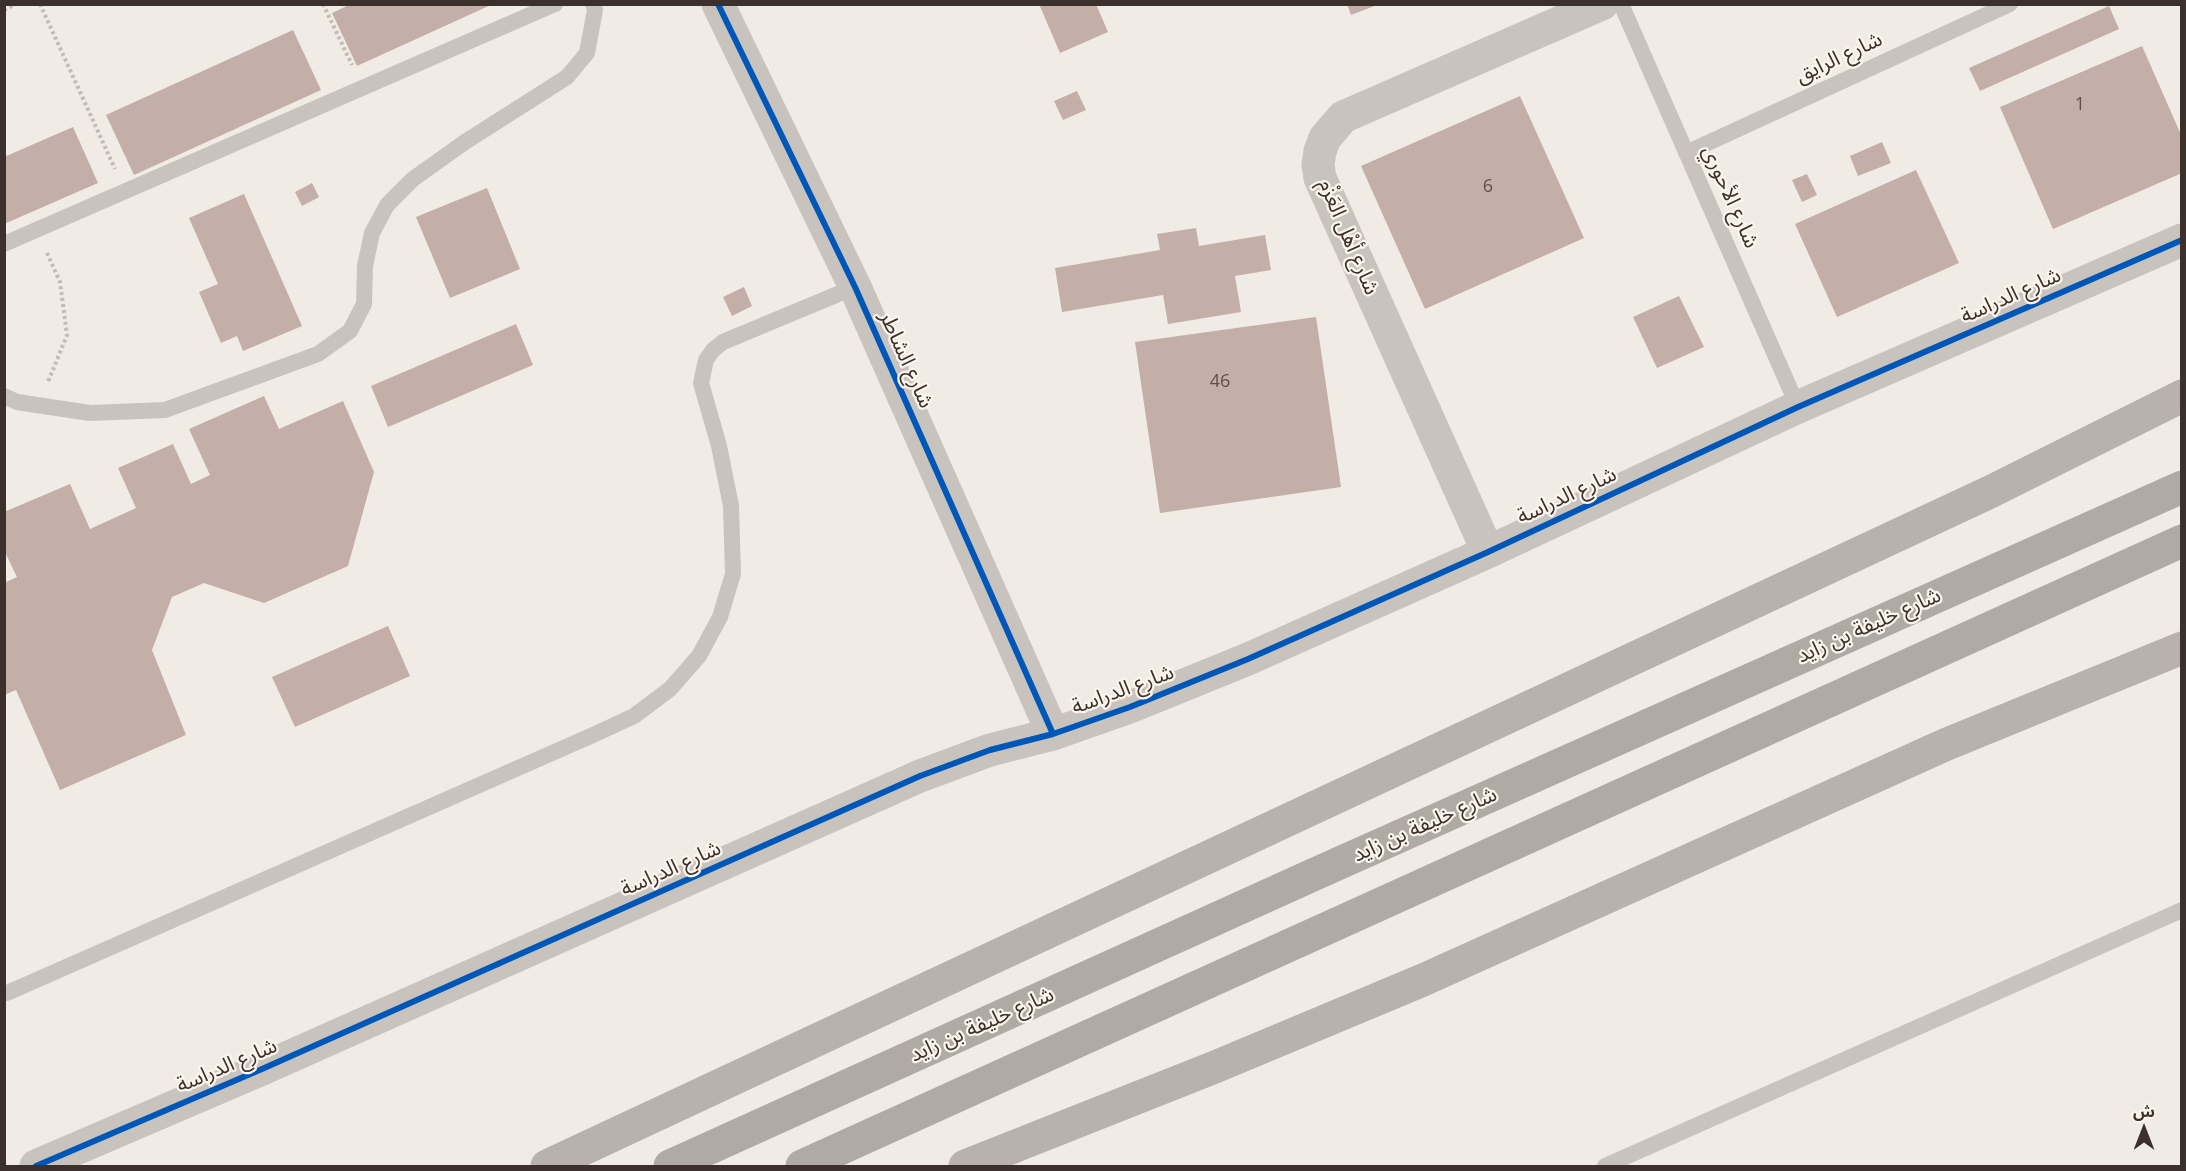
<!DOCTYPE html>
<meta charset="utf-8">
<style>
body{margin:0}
#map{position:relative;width:2186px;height:1171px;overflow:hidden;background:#f0ebe5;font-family:"Open Sans","Noto Sans Arabic",sans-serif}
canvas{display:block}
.frame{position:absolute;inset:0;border:6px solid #3b302b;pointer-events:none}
.north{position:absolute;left:2114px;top:1099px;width:60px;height:60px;-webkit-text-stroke:4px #fbf5ee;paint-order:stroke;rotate:0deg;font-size:16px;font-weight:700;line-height:24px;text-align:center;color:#3b302b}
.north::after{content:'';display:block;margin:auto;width:21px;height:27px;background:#3b302b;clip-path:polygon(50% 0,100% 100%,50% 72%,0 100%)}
</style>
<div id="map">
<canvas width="2186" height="1171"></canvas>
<div class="frame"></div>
<div class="north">ش</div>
</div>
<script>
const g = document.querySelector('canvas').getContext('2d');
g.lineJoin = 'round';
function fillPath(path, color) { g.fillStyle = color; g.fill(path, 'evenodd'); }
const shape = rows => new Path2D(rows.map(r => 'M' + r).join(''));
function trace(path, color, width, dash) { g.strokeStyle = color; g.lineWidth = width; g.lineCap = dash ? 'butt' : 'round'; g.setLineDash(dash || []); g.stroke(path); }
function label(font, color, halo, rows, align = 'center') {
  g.font = font + ' "Open Sans","Noto Sans Arabic",sans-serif'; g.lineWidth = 4.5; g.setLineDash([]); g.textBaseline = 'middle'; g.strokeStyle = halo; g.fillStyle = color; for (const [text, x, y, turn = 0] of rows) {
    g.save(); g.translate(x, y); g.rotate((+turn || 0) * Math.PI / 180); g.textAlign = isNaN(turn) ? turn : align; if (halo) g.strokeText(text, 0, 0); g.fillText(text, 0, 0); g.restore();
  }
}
const building = shape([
 [351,4,493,4,357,66,332,13],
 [1039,4,1096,4,1108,32,1060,53],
 [1347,4,1377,4,1377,5,1351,15],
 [2109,6,2119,29,1980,91,1969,68],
 [293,30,321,90,134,175,106,115],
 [2142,46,2182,137,2182,173,2053,229,2000,107],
 [1077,91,1086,110,1063,120,1054,101],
 [1520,96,1584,238,1425,309,1361,166],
 [73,127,98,183,4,224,4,157],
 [1882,142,1891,163,1858,176,1850,156],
 [1916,170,1959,263,1837,317,1795,224],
 [1807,174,1817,195,1802,202,1792,180],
 [312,183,319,197,302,206,295,192],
 [487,188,520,269,450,298,416,217],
 [244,194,302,326,243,351,237,336,221,343,199,292,218,284,189,218],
 [1196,228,1199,246,1265,235,1271,270,1235,276,1241,312,1168,324,1163,295,1062,312,1055,268,1160,250,1157,234],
 [744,287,752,306,732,316,723,297],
 [1679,296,1704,347,1657,368,1633,317],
 [1316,317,1341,487,1160,513,1135,342],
 [516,324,533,365,388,427,371,386],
 [264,396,279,429,343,401,374,472,348,566,264,603,204,583,172,597,152,650,186,735,60,790,16,690,4,695,4,583,17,577,4,550,4,512,70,484,90,529,136,508,118,468,173,444,191,484,210,475,189,429],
 [388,626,410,676,295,727,272,677]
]);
const path = shape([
 [40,4,115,169],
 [323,4,352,65],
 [4,10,16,4],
 [47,253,60,282,67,335,48,382]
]);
const lane = shape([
 [1621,4,1798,407],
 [1686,153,2010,4],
 [4,244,555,4],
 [4,396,17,402,90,413,165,410,318,354,350,331,364,304,365,266,372,233,387,205,413,179,465,142,567,77,587,53,595,10,593,4],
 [7,993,593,735,634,716,670,689,699,656,720,617,733,574,731,506,719,446,701,383,706,360,713,350,723,342,855,287],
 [1605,1166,2182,910]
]);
const street = shape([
 [718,4,855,287,1053,734],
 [1488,552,1320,178,1318,165,1320,151,1325,138,1343,117,1602,4],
 [36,1166,262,1069,920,776,990,750,1053,734,1130,707,1248,659,1488,552,1798,407,2182,240]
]);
const primary = shape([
 [547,1166,1990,492,2182,396],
 [965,1166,1215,1067,1423,980,1947,744,2182,648]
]);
const highway = shape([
 [670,1166,1315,874,2182,487],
 [802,1166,2182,541]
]);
const cycleway = shape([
 [718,4,855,287,1053,734],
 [36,1166,262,1069,920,776,990,750,1053,734,1130,707,1248,659,1488,552,1798,407,2182,240]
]);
const numberNames = [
 ["1",2080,105],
 ["6",1488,187],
 ["46",1220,382]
];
const streetNames = [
 ["شارع الرايق",1839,58,-25],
 ["شارع الأحوري",1730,197,66],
 ["شارع أهْل العَزْم",1348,237,67],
 ["شارع الدراسة",2011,296,-24],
 ["شارع الشاطر",906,360,66],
 ["شارع الدراسة",1567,496,-25],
 ["شارع خليفة بن زايد",1869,626,-24],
 ["شارع الدراسة",1123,690,-20],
 ["شارع خليفة بن زايد",1425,825,-24],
 ["شارع الدراسة",671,869,-24],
 ["شارع خليفة بن زايد",982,1025,-24],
 ["شارع الدراسة",227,1066,-23]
];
fillPath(building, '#c3afa7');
trace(path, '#c2bbb6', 4, [3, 3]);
trace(lane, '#c9c3be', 16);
trace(street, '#c9c3be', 33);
trace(primary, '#b8b1ad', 33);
trace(highway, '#afaaa4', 33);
trace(cycleway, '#0057b8', 6);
label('18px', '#5d504a', null, numberNames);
label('21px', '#3b302b', '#fbf5ee', streetNames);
</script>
